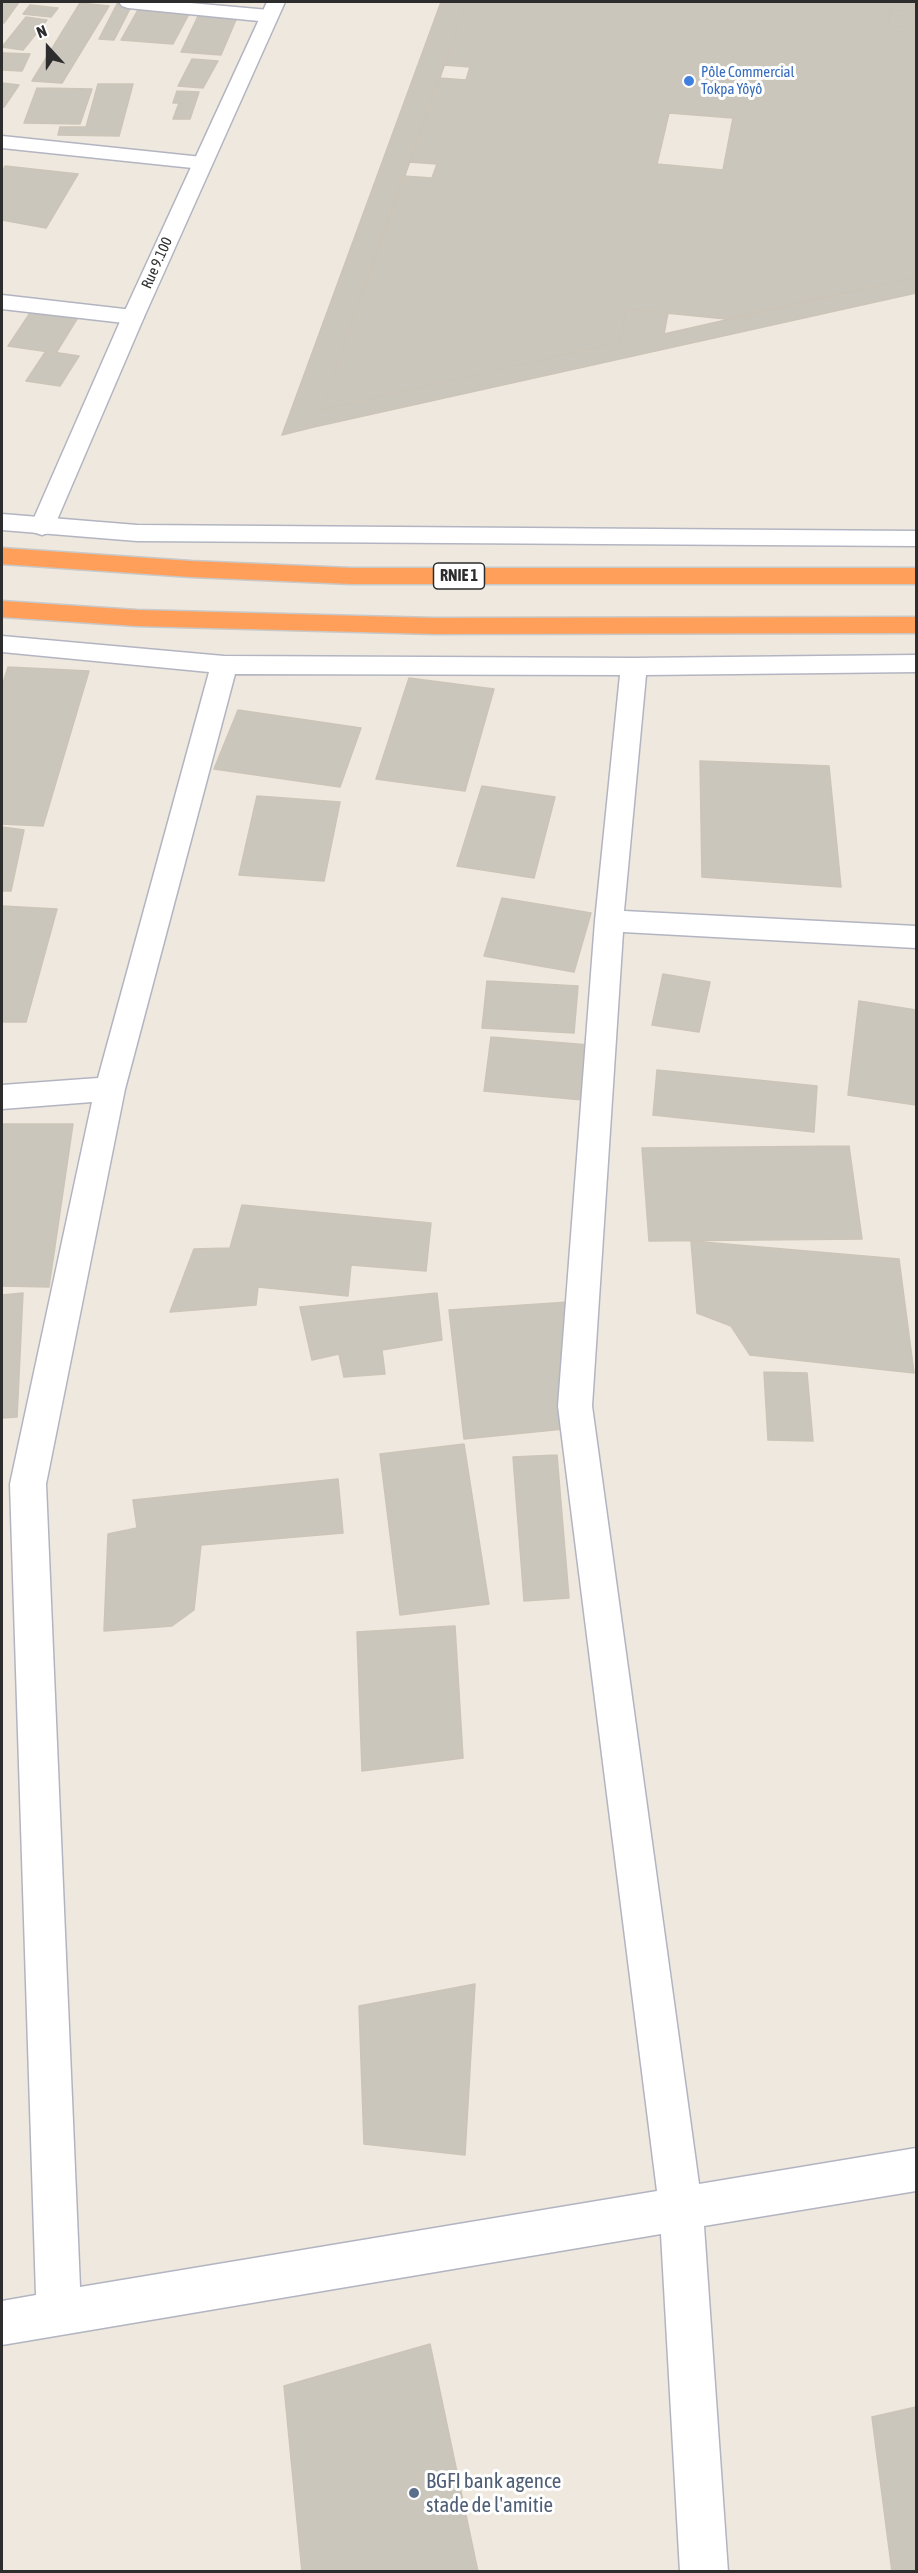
<!DOCTYPE html>
<meta charset="utf-8">
<style>
body{margin:0}
#map{position:relative;width:918px;height:2573px;overflow:hidden;background:#efe8de;font-family:"Asap Condensed",sans-serif}
canvas{display:block}
.frame{position:absolute;inset:0;border:3px solid #2d2d2d;pointer-events:none}
.north{position:absolute;left:18px;top:18px;width:60px;height:60px;-webkit-text-stroke:4px #fff;paint-order:stroke;rotate:339deg;font-size:16px;font-weight:700;line-height:24px;text-align:center;color:#2d2d2d}
.north::after{content:'';display:block;margin:auto;width:21px;height:27px;background:#2d2d2d;clip-path:polygon(50% 0,100% 100%,50% 72%,0 100%)}
</style>
<div id="map">
<canvas width="918" height="2573"></canvas>
<div class="frame"></div>
<div class="north">N</div>
</div>
<script>
const g = document.querySelector('canvas').getContext('2d');
g.lineJoin = 'round';
function fillPath(path, color) { g.fillStyle = color; g.fill(path, 'evenodd'); }
const shape = rows => new Path2D(rows.map(r => 'M' + r).join(''));
function trace(path, color, width, dash) { g.strokeStyle = color; g.lineWidth = width; g.lineCap = dash ? 'butt' : 'round'; g.setLineDash(dash || []); g.stroke(path); }
function label(font, color, halo, rows, align = 'center') {
  g.font = font + ' "Asap Condensed",sans-serif'; g.lineWidth = 6; g.setLineDash([]); g.textBaseline = 'middle'; g.strokeStyle = halo; g.fillStyle = color; for (const [text, x, y, turn = 0] of rows) {
    g.save(); g.translate(x, y); g.rotate((+turn || 0) * Math.PI / 180); g.textAlign = isNaN(turn) ? turn : align; if (halo) g.strokeText(text, 0, 0); g.fillText(text, 0, 0); g.restore();
  }
}
const building = shape([
 [2,2,19,2,4,23,2,22,2,2],
 [118,2,133,3,114,40,99,39,118,2],
 [441,2,467,2,321,410,314,427,282,435,441,2],
 [467,2,916,2,916,12,889,10,888,26,916,28,916,277,726,319,626,309,620,342,321,410,403,176,432,178,437,164,409,162,439,78,466,80,470,67,444,65,467,2],
 [669,113,733,118,723,170,657,164,669,113],
 [80,3,109,6,62,83,32,81,80,3],
 [30,5,58,8,51,17,23,14,30,5],
 [139,8,190,12,173,44,121,40,139,8],
 [889,10,916,12,916,28,888,26,889,10],
 [200,12,238,15,221,55,181,52,200,12],
 [26,17,47,20,23,50,2,47,26,17],
 [2,53,30,54,22,71,2,70,2,53],
 [192,59,218,61,203,88,178,86,192,59],
 [2,83,19,85,4,107,2,106,2,83],
 [98,84,133,84,119,136,58,135,60,127,86,127,98,84],
 [37,88,92,89,80,124,24,123,37,88],
 [177,91,199,92,190,119,173,119,179,103,173,103,177,91],
 [5,166,78,174,46,228,2,220,2,173,5,166],
 [916,277,916,293,314,427,321,410,620,342,626,309,668,313,664,334,916,277],
 [30,313,77,319,56,353,8,346,30,313],
 [46,351,79,356,60,386,26,381,46,351],
 [8,667,89,671,43,826,2,824,2,686,8,667],
 [409,678,494,689,465,791,376,779,409,678],
 [238,710,361,728,340,787,214,769,238,710],
 [700,761,829,766,841,887,702,877,700,761],
 [482,786,555,797,534,878,457,866,482,786],
 [257,796,340,802,324,881,239,875,257,796],
 [2,827,24,830,11,891,2,891,2,827],
 [502,898,591,913,574,972,484,956,502,898],
 [2,906,57,909,26,1022,2,1022,2,906],
 [663,974,710,982,699,1032,652,1025,663,974],
 [487,981,578,986,574,1033,482,1028,487,981],
 [859,1001,916,1010,916,1105,848,1095,859,1001],
 [491,1037,589,1045,583,1100,484,1091,491,1037],
 [657,1070,817,1086,814,1132,653,1115,657,1070],
 [2,1124,73,1124,49,1287,2,1286,2,1124],
 [849,1146,862,1239,649,1241,642,1148,849,1146],
 [242,1205,431,1223,426,1271,351,1265,348,1296,258,1287,256,1305,170,1312,194,1249,230,1248,242,1205],
 [691,1241,899,1259,914,1373,750,1355,731,1326,697,1313,691,1241],
 [23,1293,17,1417,2,1418,2,1295,23,1293],
 [437,1293,442,1340,382,1350,385,1374,344,1377,339,1354,312,1360,300,1307,437,1293],
 [569,1302,564,1429,464,1439,449,1310,569,1302],
 [764,1372,807,1373,813,1441,768,1440,764,1372],
 [464,1444,489,1604,400,1615,380,1454,464,1444],
 [557,1455,569,1598,524,1601,513,1457,557,1455],
 [338,1479,343,1533,201,1545,194,1610,172,1626,104,1631,108,1534,137,1528,133,1500,338,1479],
 [455,1626,463,1758,362,1771,357,1632,455,1626],
 [475,1984,465,2155,364,2144,359,2006,475,1984],
 [430,2344,478,2572,302,2572,284,2386,430,2344],
 [916,2407,916,2572,892,2572,872,2417,916,2407]
]);
const street = shape([
 [119,2,179,2,269,10,276,12,278,16,276,20,269,22,128,8,122,6,119,2],
 [2,136,202,157,209,159,212,163,209,167,202,169,2,148,2,136],
 [2,295,133,310,141,312,144,317,141,322,133,324,2,309,2,295],
 [2,514,137,525,916,531,916,546,137,541,2,530,2,514],
 [2,636,224,656,634,658,916,655,916,672,646,675,624,911,916,926,916,948,623,932,592,1406,699,2184,916,2148,916,2191,704,2226,728,2572,680,2572,661,2234,2,2345,2,2301,36,2295,10,1484,92,1102,2,1109,2,1085,98,1078,209,672,2,652,2,636],
 [235,674,620,675,595,921,558,1406,657,2191,80,2287,46,1484,125,1089,235,674]
]);
const secondary = shape([
 [267,2,285,2,144,317,54,527,51,532,42,535,33,532,30,527,122,317,267,2]
]);
const highway = shape([
 [2,548,191,561,351,568,916,568,916,584,351,584,191,577,2,564,2,548],
 [2,601,137,610,434,618,916,617,916,633,434,634,137,626,2,617,2,601]
]);
const markers = [
 [689,81,6,"#3f7fe0"],
 [414,2493,6,"#5c6f8a"]
];
const farShopnames = [
 ["Pôle Commercial",701,72],
 ["Tokpa Yôyô",701,89]
];
const farStreetnames = [
 ["Rue 9.100",157,263,-66]
];
const shields = [
 [459,576,51]
];
const shieldNames = [
 ["RNIE 1",459,576]
];
const nearServicenames = [
 ["BGFI bank agence",426,2481],
 ["stade de l'amitie",426,2505]
];
fillPath(building, '#cbc6bc');
trace(building, '#cbc4b7', 1.5);
trace(street, '#b2b5c1', 3);
trace(secondary, '#b2b5c1', 3);
trace(highway, '#c8c8c8', 3);
fillPath(street, '#fff');
fillPath(secondary, '#fff');
fillPath(highway, '#ff9f59');
for (const [x, y, r, color] of markers) { const dot = new Path2D(); dot.arc(x, y, r, 0, 2 * Math.PI); g.fillStyle = color; g.fill(dot); trace(dot, '#fff', 2); }
label('15px', '#366cbe', '#fff', farShopnames, 'left');
label('15px', '#2d2d2d', '#fff', farStreetnames);
for (const [x, y, w] of shields) { const box = new Path2D(); box.roundRect(x - w / 2, y - 13, w, 26, 4.5); g.fillStyle = '#fff'; g.fill(box); trace(box, '#2d2d2d', 1.5); }
label('bold 16px', '#2d2d2d', null, shieldNames);
label('21px', '#4e5e75', '#fff', nearServicenames, 'left');
</script>
